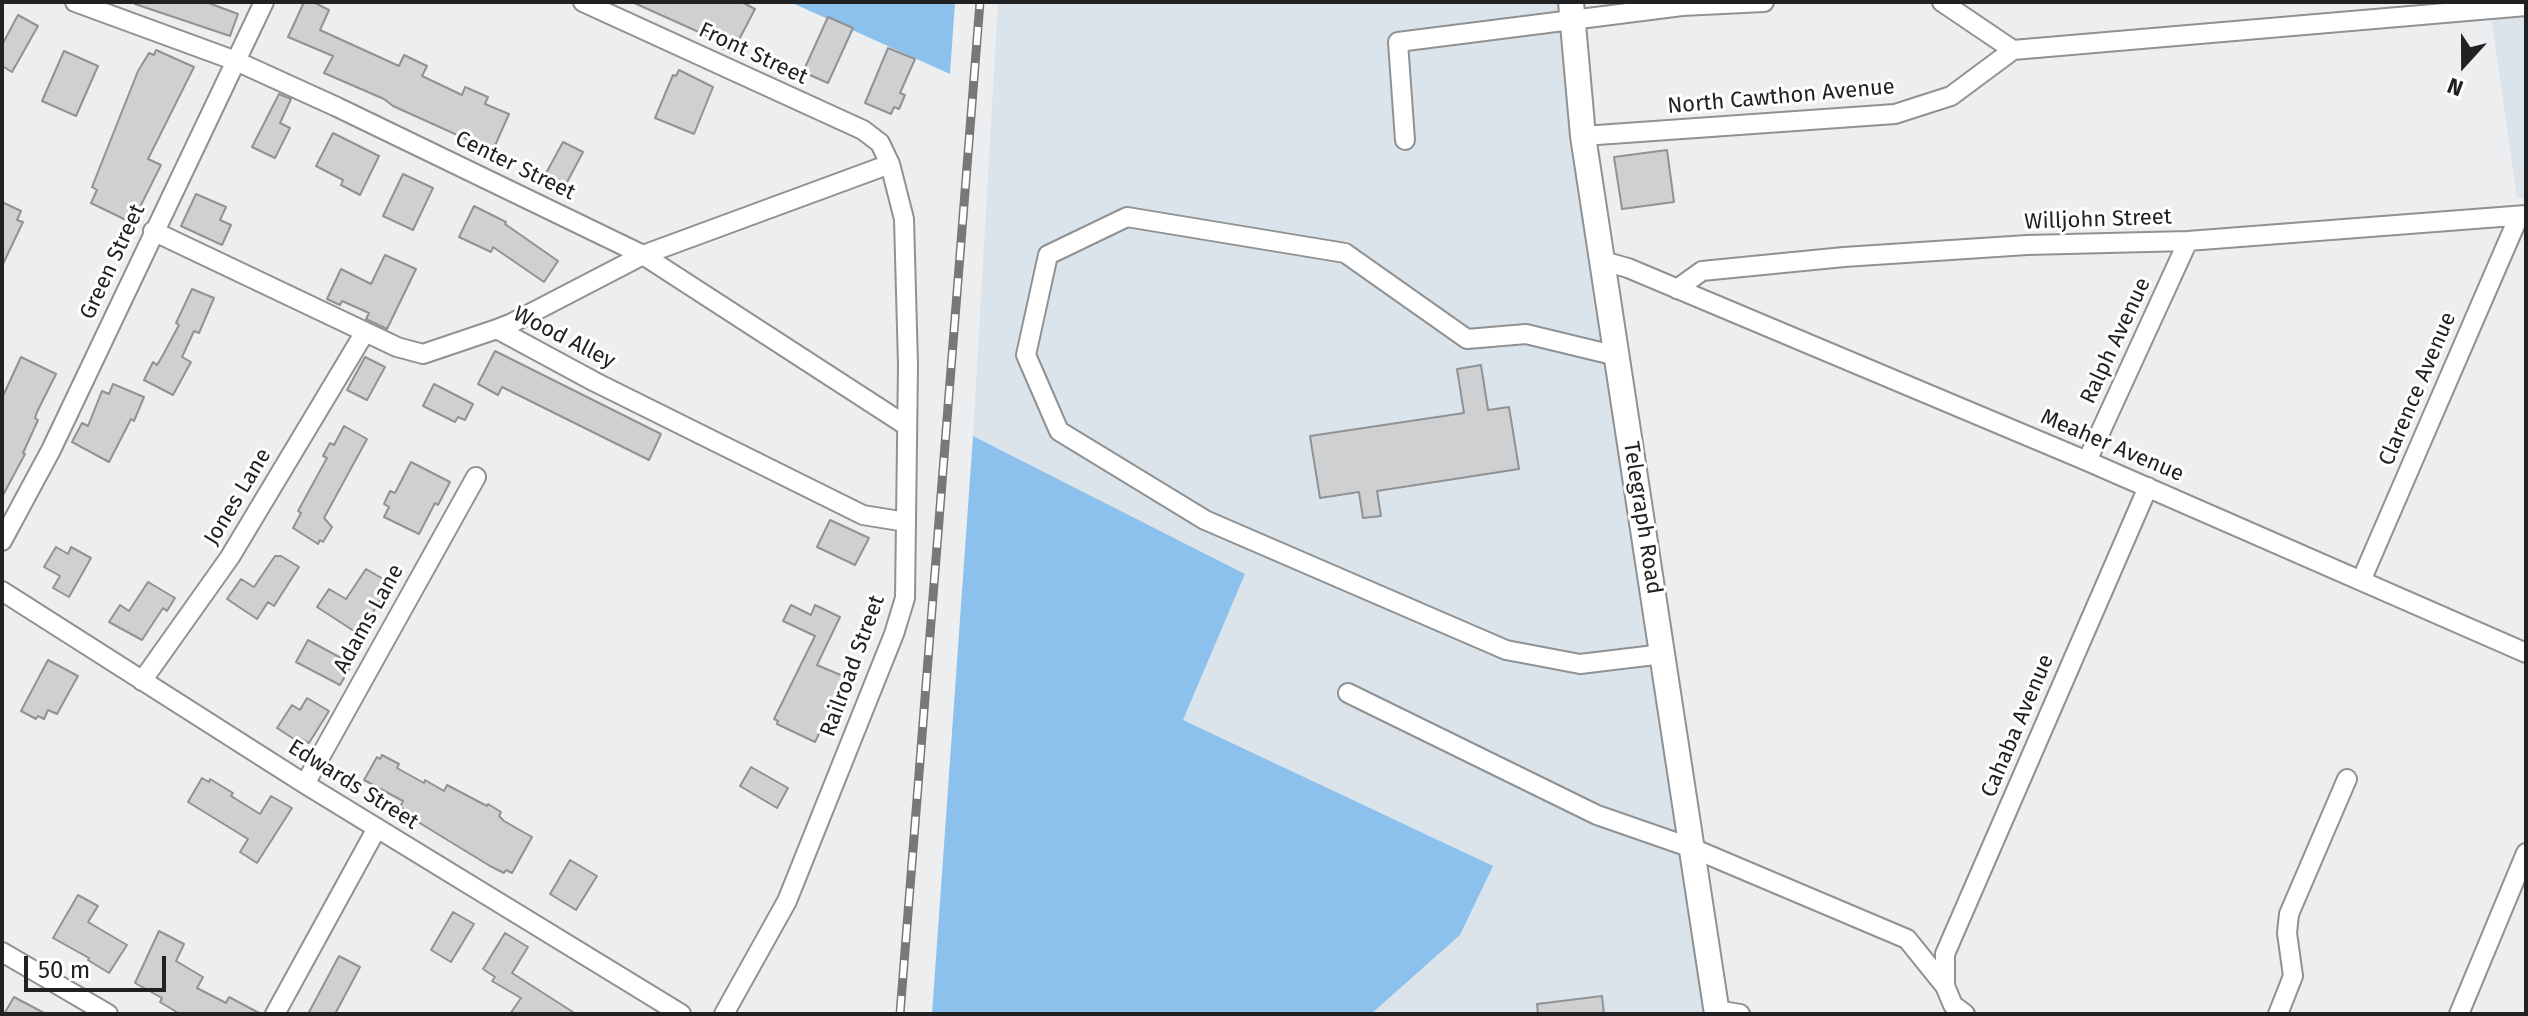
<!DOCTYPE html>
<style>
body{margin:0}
#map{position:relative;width:2528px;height:1016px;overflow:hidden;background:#eceef0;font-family:"Fira Sans",sans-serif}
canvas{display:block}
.frame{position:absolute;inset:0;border:4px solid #202122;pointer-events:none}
.north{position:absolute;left:2424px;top:24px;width:80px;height:80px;-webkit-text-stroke:6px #fff;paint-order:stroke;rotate:201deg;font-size:22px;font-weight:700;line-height:32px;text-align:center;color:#202122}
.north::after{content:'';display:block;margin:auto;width:28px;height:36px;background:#202122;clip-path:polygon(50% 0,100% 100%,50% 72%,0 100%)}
.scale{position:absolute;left:24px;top:956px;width:142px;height:36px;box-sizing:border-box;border:4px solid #202122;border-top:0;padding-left:10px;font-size:24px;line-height:28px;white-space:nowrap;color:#202122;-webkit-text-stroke:6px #fff;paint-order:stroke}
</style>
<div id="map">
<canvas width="2528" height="1016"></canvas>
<div class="frame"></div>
<div class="north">N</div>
<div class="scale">50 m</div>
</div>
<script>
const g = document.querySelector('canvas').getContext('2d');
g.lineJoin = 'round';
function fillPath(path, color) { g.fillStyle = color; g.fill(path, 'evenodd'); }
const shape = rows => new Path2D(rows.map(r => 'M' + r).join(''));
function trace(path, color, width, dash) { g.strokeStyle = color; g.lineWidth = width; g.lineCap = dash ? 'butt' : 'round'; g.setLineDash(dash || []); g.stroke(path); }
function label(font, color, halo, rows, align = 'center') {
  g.font = font + ' "Fira Sans",sans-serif'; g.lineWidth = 6; g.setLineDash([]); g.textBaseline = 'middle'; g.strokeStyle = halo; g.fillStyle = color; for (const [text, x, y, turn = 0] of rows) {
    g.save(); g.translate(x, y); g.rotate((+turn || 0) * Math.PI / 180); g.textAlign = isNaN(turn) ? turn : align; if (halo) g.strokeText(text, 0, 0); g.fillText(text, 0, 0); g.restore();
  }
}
const built = shape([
 [998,2,1559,2,1704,1014,1371,1014,1460,935,1492,866,1183,720,1245,574,973,436],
 [2489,2,2526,2,2526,197,2517,198]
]);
const green = shape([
 [790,2,955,2,950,74],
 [973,436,1245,574,1183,720,1493,866,1460,935,1371,1014,932,1014]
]);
const building = shape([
 [136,2,206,2,238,14,230,36,135,4,136,2],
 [304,2,313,2,329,10,320,30,399,66,404,55,427,66,422,76,462,95,465,87,488,97,485,104,509,114,489,159,471,151,475,143,393,106,384,99,324,73,333,56,288,37,304,2],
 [632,2,742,2,755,9,732,53,719,46,721,42,632,2],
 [18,15,38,26,12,72,2,66,2,45,18,15],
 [828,17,853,28,828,83,803,72,828,17],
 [888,48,915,59,900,93,905,95,899,109,894,107,891,114,865,103,888,48],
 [156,50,194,67,148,159,161,165,132,223,91,203,97,190,92,187,138,71,149,53,154,55,156,50],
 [64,51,98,66,76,116,42,101,64,51],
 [679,70,713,87,694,134,655,118,673,75,676,76,679,70],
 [279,94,291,99,280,123,290,128,275,158,252,147,279,94],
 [333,133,379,156,360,195,341,185,343,180,316,166,333,133],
 [563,142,583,152,565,186,545,175,563,142],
 [1667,150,1674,202,1622,209,1614,157,1667,150],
 [403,174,433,188,413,230,383,216,403,174],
 [196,194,226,207,220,220,231,225,222,245,181,226,196,194],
 [2,202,21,211,17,220,23,222,2,266,2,202],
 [474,206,506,222,505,224,558,261,544,282,493,247,491,252,459,237,474,206],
 [385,255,416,269,387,329,366,319,369,313,342,301,340,305,327,299,341,269,371,284,385,255],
 [192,289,214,298,199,333,194,331,182,357,191,362,173,395,144,380,153,362,157,365,163,355,179,325,176,323,192,289],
 [495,351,661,434,649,460,502,387,498,395,478,384,495,351],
 [21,357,56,374,37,412,35,418,38,420,23,453,25,454,2,497,2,398,21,357],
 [365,357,385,367,367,400,347,390,365,357],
 [1481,365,1488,410,1509,407,1519,469,1377,491,1381,516,1363,518,1359,492,1320,498,1310,436,1464,413,1457,369,1481,365],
 [113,384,144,397,134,421,131,419,109,462,72,442,82,423,88,426,102,391,109,394,113,384],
 [434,384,473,404,465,420,458,417,455,422,423,406,434,384],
 [344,426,367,439,324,518,332,527,323,542,320,540,318,544,293,528,301,513,298,511,327,458,323,456,330,443,334,445,344,426],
 [411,462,450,482,438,505,435,503,419,534,384,517,389,507,384,504,390,491,395,493,411,462],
 [830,520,869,538,855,565,817,547,830,520],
 [56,547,68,554,71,547,91,558,69,597,53,588,60,576,44,567,56,547],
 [275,556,281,556,299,567,274,606,268,602,257,619,227,599,241,579,254,587,275,556],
 [366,569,390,583,360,635,317,607,329,589,346,599,366,569],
 [148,582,175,598,167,611,163,608,142,640,109,622,120,605,129,611,148,582],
 [791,605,811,615,815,605,840,617,817,665,850,679,842,697,838,695,834,703,815,742,777,724,778,721,774,719,815,636,783,621,791,605],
 [308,640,352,664,340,685,296,662,308,640],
 [48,660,78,676,57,714,48,710,44,719,38,716,36,719,21,711,48,660],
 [307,698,329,711,309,743,299,738,297,741,277,728,292,705,300,710,307,698],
 [382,755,399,764,397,768,424,783,425,780,444,791,447,785,487,806,488,804,501,812,499,816,504,821,532,837,512,873,506,870,504,873,490,866,405,814,407,811,400,807,403,801,364,780,377,757,380,759,382,755],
 [751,767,788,788,777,808,740,786,751,767],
 [202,778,209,782,210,779,233,793,231,796,260,814,271,796,292,808,257,863,240,852,248,839,188,802,202,778],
 [570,860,597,876,576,910,550,894,570,860],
 [78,895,98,906,88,922,127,945,109,973,88,960,89,958,53,938,78,895],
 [453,912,474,924,451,962,431,950,453,912],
 [159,931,184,944,176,961,203,977,197,988,226,1003,229,997,261,1014,180,1014,160,1002,162,998,135,983,159,931],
 [505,933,528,947,512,973,576,1014,510,1014,521,998,492,981,495,977,483,969,505,933],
 [339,956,360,967,335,1014,308,1014,339,956],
 [1602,996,1604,1014,1538,1014,1537,1004,1602,996],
 [14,997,46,1014,4,1014,14,997]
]);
const minor = shape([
 [75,2,236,61,337,107,643,255,907,426],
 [583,2,863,130,880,143,890,164,904,219,908,365,905,598,894,634,787,901,724,1014],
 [1942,2,2013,50],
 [2013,50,2526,6],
 [1583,136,1895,114,1951,96,2013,50],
 [1405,140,1398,42,1682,6,1764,2],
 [153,231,397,347,423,354,497,329,595,382,863,515,906,522],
 [1603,261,1628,268,2087,461,2526,653],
 [1677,289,1702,271,1844,257,2027,245,2188,241,2526,215],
 [497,329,512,323,643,255,890,164],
 [1617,356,1526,334,1467,339,1345,253,1127,217,1048,255,1026,355,1059,431,1205,520,1506,650,1580,664,1663,654],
 [2087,461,2188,241],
 [2,541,51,450,264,2],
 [2361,581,2519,216],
 [2,591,305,784,681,1014],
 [142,681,230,557,365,332],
 [1348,693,1597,815,1692,848,1907,939,1945,986,1953,1005,1965,1014],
 [305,784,476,477],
 [2,952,108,1014],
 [1945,986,1945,954,2148,487],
 [1716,1010,1740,1014],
 [275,1014,377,828],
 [2278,1014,2293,976,2287,933,2289,914,2347,779],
 [2459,1014,2526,853]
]);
const major = shape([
 [1571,2,1583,136,1717,1014]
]);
const rail = shape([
 [900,1014,980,2]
]);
const streetNames = [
 ["Front Street",753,54,25],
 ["North Cawthon Avenue",1781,97,-5],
 ["Center Street",515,166,26],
 ["Willjohn Street",2098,220,-2],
 ["Green Street",113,262,-65],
 ["Wood Alley",564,338,27],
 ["Ralph Avenue",2116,341,-65],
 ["Clarence Avenue",2418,389,-67],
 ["Meaher Avenue",2112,446,23],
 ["Jones Lane",238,497,-59],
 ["Telegraph Road",1642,518,81],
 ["Adams Lane",369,619,-61],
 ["Railroad Street",853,666,-70],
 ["Cahaba Avenue",2018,726,-67],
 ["Edwards Street",353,785,32]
];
fillPath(built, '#dbe4eb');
fillPath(green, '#8dc1ed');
fillPath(building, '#ced0d1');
trace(building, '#909294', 2);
trace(minor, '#8f9192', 22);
trace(major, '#8f9192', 28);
trace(minor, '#fff', 18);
trace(major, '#fff', 24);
trace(rail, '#767879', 9);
trace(rail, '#fff', 6, [18]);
label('22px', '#202122', '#fff', streetNames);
</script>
